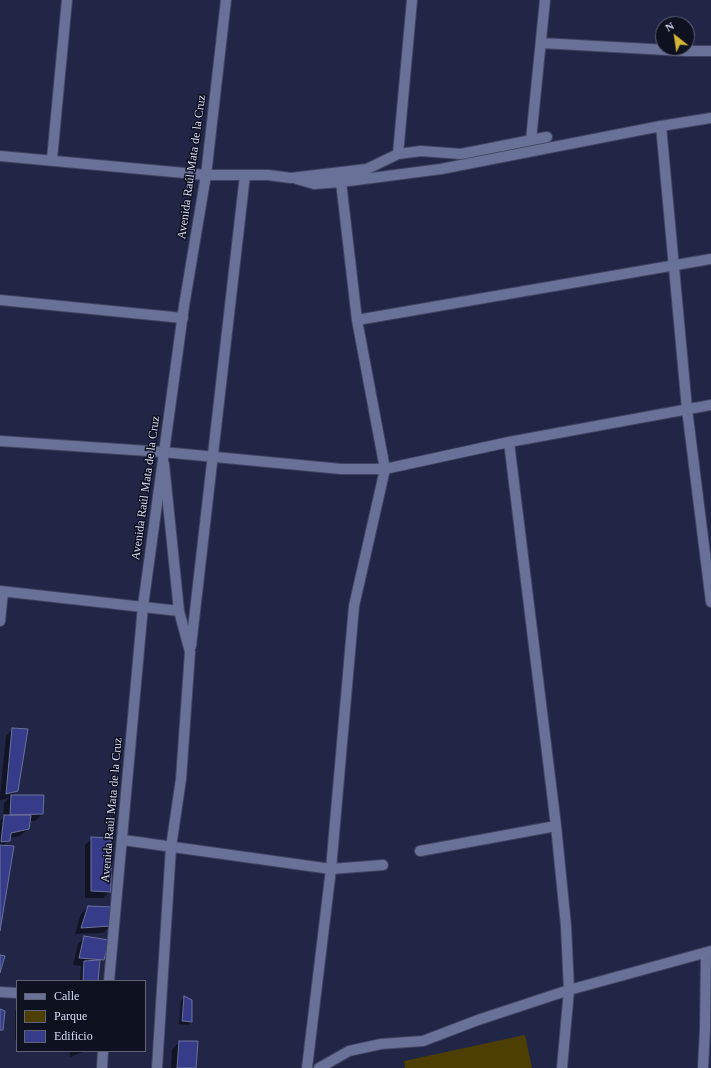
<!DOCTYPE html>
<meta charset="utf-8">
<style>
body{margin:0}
#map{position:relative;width:711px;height:1068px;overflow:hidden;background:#212647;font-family:Georgia,serif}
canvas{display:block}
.legend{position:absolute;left:16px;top:980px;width:130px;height:72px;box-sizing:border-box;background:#0e1120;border:1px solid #5f6375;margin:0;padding:5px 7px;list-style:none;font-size:12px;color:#d8ddf4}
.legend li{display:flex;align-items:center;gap:8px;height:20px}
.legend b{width:20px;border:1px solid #5f6375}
.north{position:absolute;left:655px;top:16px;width:40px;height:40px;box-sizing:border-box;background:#0e1120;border:1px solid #5f6375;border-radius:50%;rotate:330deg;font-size:11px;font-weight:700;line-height:16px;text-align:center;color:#d8ddf4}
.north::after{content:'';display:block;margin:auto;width:14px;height:18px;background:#d4b635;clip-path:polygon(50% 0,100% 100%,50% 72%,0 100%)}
</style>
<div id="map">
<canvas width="711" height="1068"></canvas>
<ul class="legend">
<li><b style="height:5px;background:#697198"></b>Calle</li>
<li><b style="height:11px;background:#4c3f01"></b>Parque</li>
<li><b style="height:11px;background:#363c8a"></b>Edificio</li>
</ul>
<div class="north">N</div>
</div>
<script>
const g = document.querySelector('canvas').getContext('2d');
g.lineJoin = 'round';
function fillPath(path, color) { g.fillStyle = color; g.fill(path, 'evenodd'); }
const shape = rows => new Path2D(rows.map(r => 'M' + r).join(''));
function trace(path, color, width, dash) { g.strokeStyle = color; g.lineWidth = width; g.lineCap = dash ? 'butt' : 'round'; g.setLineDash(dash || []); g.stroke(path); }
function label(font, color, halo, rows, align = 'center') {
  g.font = font + ' Georgia,serif'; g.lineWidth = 3; g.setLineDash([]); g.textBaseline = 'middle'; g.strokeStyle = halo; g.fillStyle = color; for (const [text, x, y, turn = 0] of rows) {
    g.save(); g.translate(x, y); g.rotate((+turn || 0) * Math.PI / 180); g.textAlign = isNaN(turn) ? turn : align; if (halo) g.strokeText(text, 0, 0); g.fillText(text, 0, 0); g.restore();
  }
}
const green = shape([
 [525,1035,532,1068,405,1068,404,1061]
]);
const shadow = shape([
 [13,729,17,790,11,796,42,814,35,821,29,821,28,829,20,836,9,838,3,846,0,924,0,821,3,817,4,803,9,798,0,800,0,796,6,736],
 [92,838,110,891,103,898,85,898,85,845],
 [88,907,110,926,103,933,75,934,81,914],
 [85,937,103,959,99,964,97,981,80,981,81,966,73,965,78,944],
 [184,998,191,1022,188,1025,179,1024,181,1001],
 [17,1009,17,1040,15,1040,15,1011],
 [179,1042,195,1068,171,1068,172,1050],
 [70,1051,86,1051,70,1057]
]);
const building = shape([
 [12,728,28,729,18,791,6,794,12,728],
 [11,795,44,795,43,814,10,815,11,795],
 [4,815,31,815,29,829,11,833,10,841,1,842,4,815],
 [91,837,111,838,111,892,91,891,91,837],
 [0,845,14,846,0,931,0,845],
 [88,906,114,907,111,926,81,928,88,906],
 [84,936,109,940,104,960,79,958,84,936],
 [0,955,5,956,0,973,0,955],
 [100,960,98,981,83,981,84,961,100,960],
 [184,996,192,1000,192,1022,182,1021,184,996],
 [0,1009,5,1011,3,1030,0,1030,0,1009],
 [179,1041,198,1041,196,1068,177,1068,179,1041]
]);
const minor = shape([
 [541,43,685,51,711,51],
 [661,126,687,409,711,602],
 [531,140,545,0],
 [398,154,412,0],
 [0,156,206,175,268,175,291,178,367,169,398,154,421,151,461,154,547,137],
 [52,159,67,0],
 [297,179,314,184,341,182,441,169,661,126,711,118],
 [0,300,183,318],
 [357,320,711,259],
 [0,441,163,452,341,469,385,469,509,442,711,405],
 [509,442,556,826,566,926,569,990,562,1068],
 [0,591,179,611],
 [0,621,3,592],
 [191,646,245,175],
 [123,840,331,869,383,865],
 [420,851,556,826],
 [0,992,17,993],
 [157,1068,171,847,181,779,190,652,179,611,164,464],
 [307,1068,331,869,354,606,385,469,357,320,341,182],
 [319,1068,349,1051,381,1044,423,1041,478,1020,569,990,711,951],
 [703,1068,705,1030,706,953]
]);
const tertiary = shape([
 [109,981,143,606,184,306,206,175,226,0],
 [102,1068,103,1051]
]);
const streetNames = [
 ["Avenida Raúl Mata de la Cruz",192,167,-82],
 ["Avenida Raúl Mata de la Cruz",146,488,-82],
 ["Avenida Raúl Mata de la Cruz",112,810,-85]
];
fillPath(green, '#4c3f01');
fillPath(shadow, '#0007');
fillPath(building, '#363c8a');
trace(building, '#6a7299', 1);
trace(minor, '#404361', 12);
trace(tertiary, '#404361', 12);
trace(minor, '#697198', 10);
trace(tertiary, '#697198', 10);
label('12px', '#d8ddf4', '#0e1120', streetNames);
</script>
